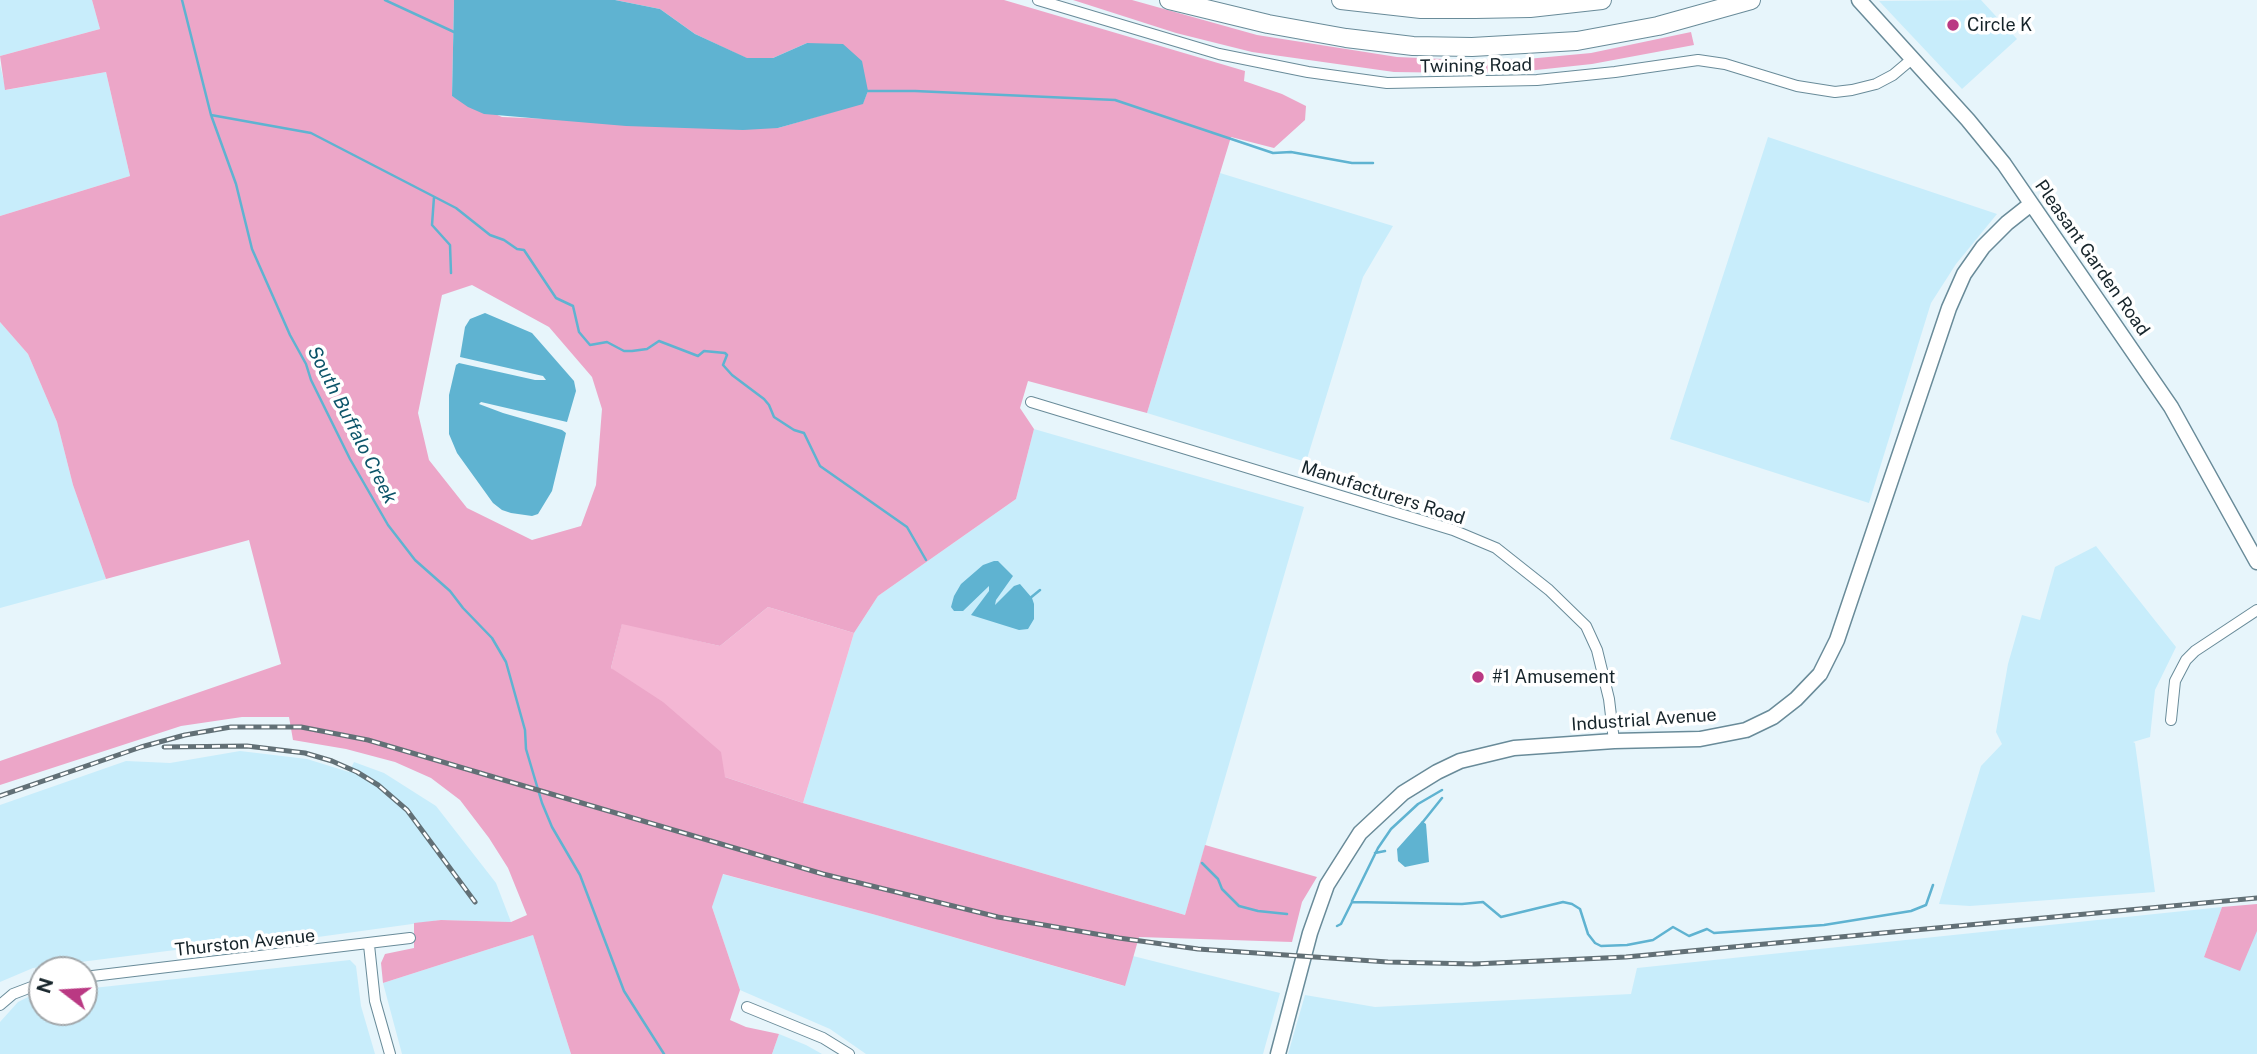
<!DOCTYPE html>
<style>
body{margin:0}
#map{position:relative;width:2257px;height:1054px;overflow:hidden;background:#e7f5fb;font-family:"Public Sans",sans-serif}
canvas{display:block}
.north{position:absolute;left:28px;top:956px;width:70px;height:70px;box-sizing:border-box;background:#fff;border:2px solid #a2a7aa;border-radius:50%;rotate:287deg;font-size:19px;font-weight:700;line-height:28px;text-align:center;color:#16242a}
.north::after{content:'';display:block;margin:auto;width:24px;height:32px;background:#ba3983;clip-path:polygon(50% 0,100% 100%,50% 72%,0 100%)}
</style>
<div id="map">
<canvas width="2257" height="1054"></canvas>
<div class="north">N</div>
</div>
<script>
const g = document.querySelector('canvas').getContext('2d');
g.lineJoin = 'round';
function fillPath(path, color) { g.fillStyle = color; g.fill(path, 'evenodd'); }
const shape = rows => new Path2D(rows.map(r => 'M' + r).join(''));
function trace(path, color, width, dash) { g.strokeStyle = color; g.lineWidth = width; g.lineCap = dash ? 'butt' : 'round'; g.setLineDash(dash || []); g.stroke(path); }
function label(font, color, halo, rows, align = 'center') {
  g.font = font + ' "Public Sans",sans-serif'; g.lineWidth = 7; g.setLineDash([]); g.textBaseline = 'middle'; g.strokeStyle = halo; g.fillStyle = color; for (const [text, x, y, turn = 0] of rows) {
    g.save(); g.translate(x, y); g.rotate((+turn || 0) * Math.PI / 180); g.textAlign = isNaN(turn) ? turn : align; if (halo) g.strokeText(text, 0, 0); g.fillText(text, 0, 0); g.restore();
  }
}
const built = shape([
 [0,0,92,0,100,29,0,56],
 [1981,0,2017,39,1962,89,1879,1],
 [0,65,6,90,106,72,130,176,0,216],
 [1768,137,1997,214,1956,264,1931,303,1869,503,1670,439],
 [1220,173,1393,226,1363,277,1306,462,1147,413],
 [0,322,28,354,57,422,73,485,106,579,0,608],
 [1034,429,1304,507,1185,915,803,803,854,633,878,596,1016,499],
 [2096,546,2176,647,2155,690,2150,737,2133,742,2135,743,2155,892,1970,906,1939,904,1981,766,2002,744,1996,732,2008,664,2022,615,2040,620,2055,567],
 [240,751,307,759,349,772,354,762,384,773,436,806,496,883,511,922,441,920,195,954,191,948,33,968,0,982,0,805,126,761,170,763],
 [722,874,876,915,1124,986,1133,956,1280,993,1263,1054,866,1054,830,1029,740,990,712,907],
 [2222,907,2204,957,2257,931,2257,1054,1288,1054,1305,995,1375,1007,1631,994,1637,968],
 [533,935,571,1054,402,1054,383,983],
 [350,960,356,966,361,1006,375,1054,0,1054,0,1022,18,1002,32,995,42,994,42,1012,84,1012,84,989],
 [779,1034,806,1045,822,1054,772,1054]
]);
const green = shape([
 [768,607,854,633,803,803,725,777,611,668,622,623,720,646]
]);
const forest = shape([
 [92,0,454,0,452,96,502,117,778,128,863,103,868,91,807,43,773,58,746,58,695,34,660,9,615,0,1004,0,1245,71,1244,81,1282,94,1306,106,1305,120,1274,148,1231,137,1147,413,1028,381,1020,408,1034,429,1016,499,878,596,854,633,768,607,720,646,622,624,611,668,663,702,721,752,725,777,803,803,1185,915,1205,845,1317,877,1302,902,1292,942,1139,937,1125,986,876,915,723,874,712,907,740,990,730,1020,746,1027,779,1034,772,1054,571,1054,533,935,383,983,381,963,385,954,414,948,414,923,441,920,511,922,527,915,508,868,489,838,460,800,431,778,395,762,346,749,293,740,289,717,242,717,181,726,0,785,0,761,281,664,249,540,106,579,73,485,57,422,28,354,0,322,0,216,130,176,106,72,5,90,0,56,100,29],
 [472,285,549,327,592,377,602,409,596,485,581,526,532,540,467,508,429,460,418,413,442,295],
 [1073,0,1132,0,1257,35,1397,57,1466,60,1527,59,1591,53,1691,32,1694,45,1592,64,1527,71,1464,73,1394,72,1252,52,1176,33],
 [2257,904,2257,931,2240,971,2204,957,2222,907]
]);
const water = shape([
 [454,0,615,0,660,9,695,34,747,58,773,58,807,43,843,44,862,61,868,91,863,104,778,128,743,130,626,126,484,114,468,107,452,96],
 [485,313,532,333,574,381,576,391,567,422,481,402,479,404,503,413,562,430,566,433,552,491,538,514,532,516,511,513,502,510,493,503,457,453,449,434,449,395,456,365,459,363,535,380,546,380,543,376,460,357,465,327,470,319],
 [994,561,998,561,1013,576,996,600,995,605,1014,586,1020,584,1032,598,1034,604,1034,619,1028,629,1019,630,971,615,989,591,989,586,963,611,954,611,951,607,954,596,961,584,983,565],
 [1422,821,1426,824,1429,862,1405,867,1398,861,1397,849]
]);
const stream = shape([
 [182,0,211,115,236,184,252,249,290,335,306,364,311,380,350,459,388,525,415,560,450,591,463,608,492,638,506,662,525,730,526,749,542,803,552,827,580,875,624,991,664,1054],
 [385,0,454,32],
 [864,91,915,91,1115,100,1273,153,1291,152,1352,163,1373,163],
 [211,115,311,133,456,208,490,235,504,240,517,249,524,250,556,298,573,306,579,332,590,345,607,342,624,351,632,351,647,349,659,341,698,356,704,351,725,353,727,355,723,365,732,375,764,399,769,405,774,417,794,430,804,433,820,466,907,527,926,560],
 [434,197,432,225,450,245,451,273],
 [1029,599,1040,590],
 [1422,823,1442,798],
 [1375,853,1385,851],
 [1202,863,1218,879,1222,889,1239,906,1258,911,1287,914],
 [1352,901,1378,848,1391,829,1418,804,1442,790],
 [1337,926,1341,924,1352,902,1462,904,1483,902,1501,917,1563,902,1572,904,1580,909,1588,934,1595,943,1601,946,1627,945,1653,940,1673,927,1689,936,1707,929,1714,933,1824,925,1911,911,1926,905,1933,885]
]);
const street = shape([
 [1038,0,1219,54,1308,72,1387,83,1537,80,1615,72,1698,60,1725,64,1797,86,1835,92,1852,90,1876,84,1893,75,1912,59],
 [1031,402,1453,530,1496,548,1549,590,1586,626,1597,650,1609,699,1614,741],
 [2171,720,2175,681,2186,660,2195,651,2257,610],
 [369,945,375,1001,390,1054],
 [84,977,410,938],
 [0,1005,13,994,42,983],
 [747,1007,823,1038,849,1054]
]);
const secondary = shape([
 [1859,0,1968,120,2004,164,2171,407,2257,562],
 [1278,1054,1310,933,1327,885,1360,833,1403,793,1437,772,1460,761,1514,748,1614,741,1700,739,1746,730,1773,717,1796,699,1820,674,1837,640,1949,308,1964,274,1983,247,2007,223,2031,204]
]);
const highway = shape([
 [1169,0,1268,24,1346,38,1413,46,1472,47,1577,41,1658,26,1751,0],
 [1341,0,1421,9,1475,9,1530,8,1602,0]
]);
const rail = shape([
 [164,747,247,746,305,753,332,761,357,772,378,785,407,810,475,902],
 [0,796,141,747,185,735,231,727,301,727,368,740,823,874,998,917,1119,938,1198,949,1388,962,1474,964,1626,957,2257,898]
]);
const markers = [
 [1953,25,7,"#ba3983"],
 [1478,677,7,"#ba3983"]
];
const poiNames = [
 ["Circle K",1967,25],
 ["#1 Amusement",1492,677]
];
const streetNames = [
 ["Twining Road",1476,66,-1],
 ["Pleasant Garden Road",2092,258,55],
 ["Manufacturers Road",1383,493,18],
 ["Industrial Avenue",1644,720,-4],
 ["Thurston Avenue",245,943,-6]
];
const waterNames = [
 ["South Buffalo Creek",352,425,63]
];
fillPath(built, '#c8edfb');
fillPath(green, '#f4b7d4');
fillPath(forest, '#eca6c8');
fillPath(water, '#5fb3d1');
trace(stream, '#5fb3d1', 2.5);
trace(street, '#698b99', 12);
trace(secondary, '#698b99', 17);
trace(highway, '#698b99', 20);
trace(street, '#fff', 10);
trace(secondary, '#fff', 14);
trace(highway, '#fff', 18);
trace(rail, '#627076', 5);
trace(rail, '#fff', 2.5, [8]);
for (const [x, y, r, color] of markers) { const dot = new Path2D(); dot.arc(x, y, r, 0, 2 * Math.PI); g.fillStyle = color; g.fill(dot); trace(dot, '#fff', 2.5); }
label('18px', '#16242a', '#fff', poiNames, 'left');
label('18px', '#16242a', '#fff', streetNames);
label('italic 19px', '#0c5469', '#fff', waterNames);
</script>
